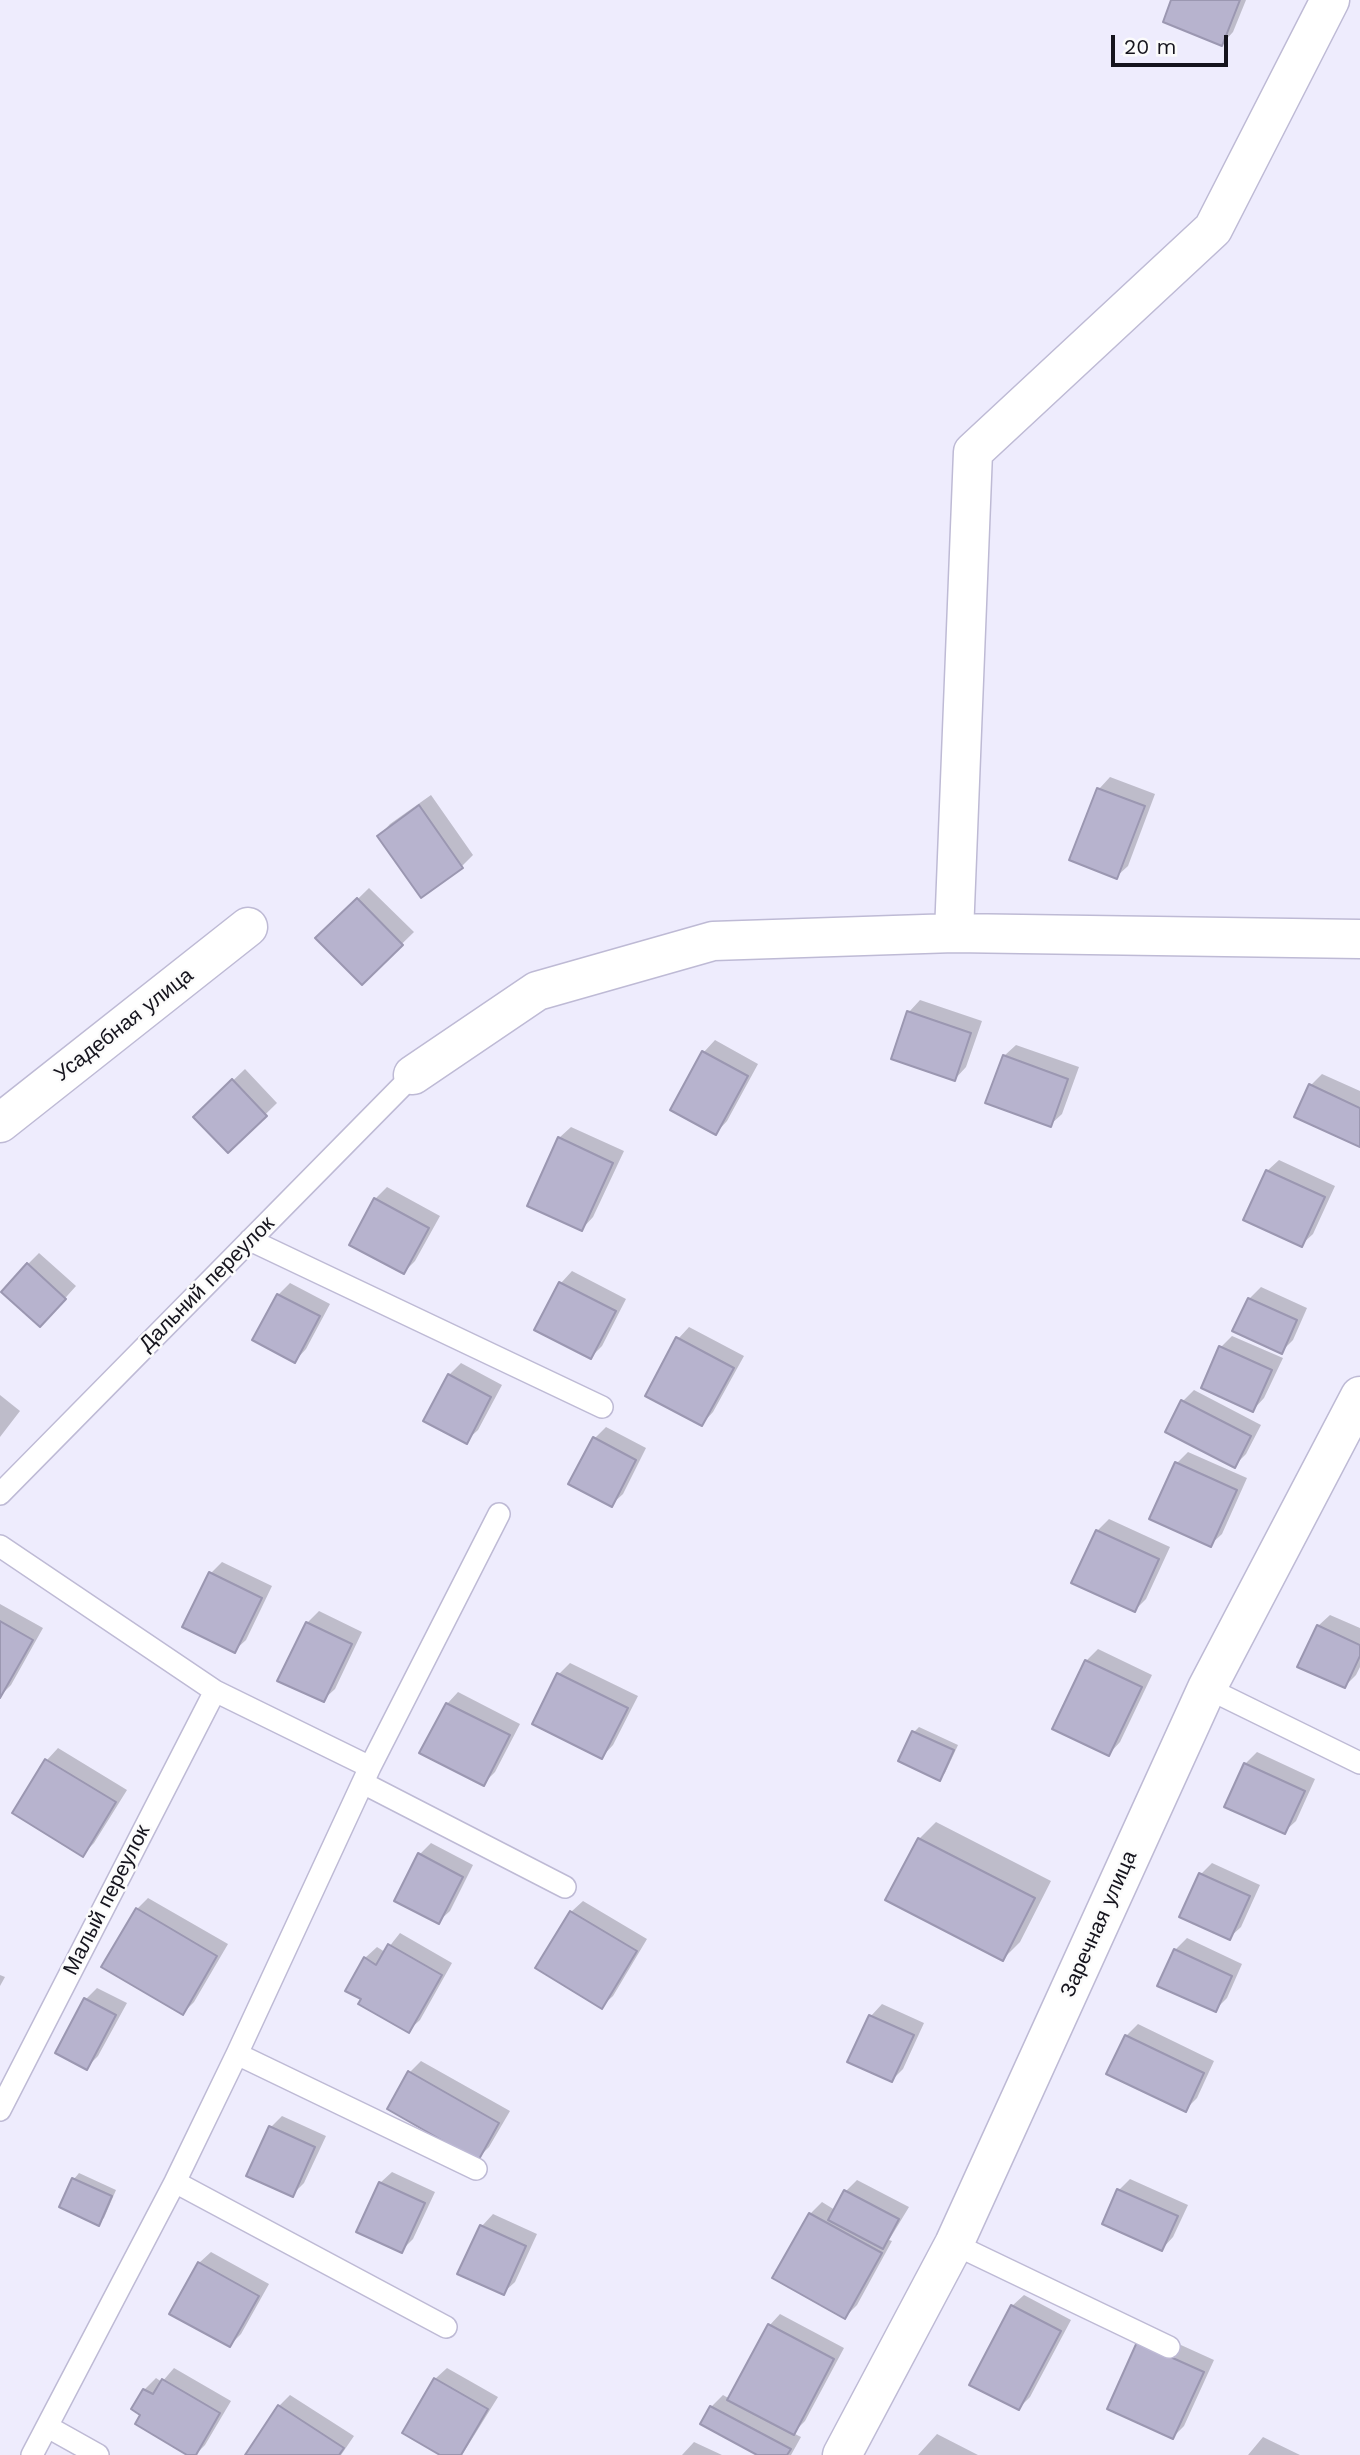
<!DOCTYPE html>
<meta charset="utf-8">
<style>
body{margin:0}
#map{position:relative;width:1360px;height:2455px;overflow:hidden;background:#eeecfd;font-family:"Work Sans",sans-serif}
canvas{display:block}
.scale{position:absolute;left:1111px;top:35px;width:117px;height:32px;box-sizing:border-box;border:4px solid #15141d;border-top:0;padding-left:9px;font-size:21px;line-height:24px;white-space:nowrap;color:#15141d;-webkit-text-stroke:5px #fbfbfb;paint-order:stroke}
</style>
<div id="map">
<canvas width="1360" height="2455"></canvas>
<div class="scale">20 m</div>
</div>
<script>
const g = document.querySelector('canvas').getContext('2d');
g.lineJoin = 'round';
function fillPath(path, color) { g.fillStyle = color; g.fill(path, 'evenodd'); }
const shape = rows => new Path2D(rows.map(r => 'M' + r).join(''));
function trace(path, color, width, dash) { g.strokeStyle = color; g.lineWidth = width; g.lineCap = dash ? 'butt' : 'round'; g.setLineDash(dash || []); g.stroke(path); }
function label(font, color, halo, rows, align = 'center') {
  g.font = font + ' "Work Sans",sans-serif'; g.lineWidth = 5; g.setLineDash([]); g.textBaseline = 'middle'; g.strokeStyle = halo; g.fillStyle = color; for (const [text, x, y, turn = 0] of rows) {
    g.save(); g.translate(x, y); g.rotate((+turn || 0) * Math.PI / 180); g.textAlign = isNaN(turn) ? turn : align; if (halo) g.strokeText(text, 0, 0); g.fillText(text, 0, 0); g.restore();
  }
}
const shadow = shape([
 [1173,0,1246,0,1233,32,1222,44],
 [1110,777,1155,794,1128,866,1116,877,1071,859,1099,789],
 [431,795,473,855,462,866,422,895,379,836,390,824],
 [369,888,414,932,362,983,318,938],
 [920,1000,982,1021,966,1067,955,1079,909,1012],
 [715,1040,758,1064,727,1121,716,1133,704,1052],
 [1016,1045,1079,1067,1062,1114,1050,1125,1004,1056],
 [245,1069,277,1103,228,1151,195,1117],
 [1322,1074,1360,1091,1360,1145,1311,1085],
 [571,1127,624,1151,593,1217,582,1229,559,1138],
 [1279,1160,1335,1186,1313,1234,1301,1245,1267,1171],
 [387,1187,440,1216,415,1261,404,1272,375,1199],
 [39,1253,76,1286,51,1314,28,1264],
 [572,1271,626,1299,602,1346,591,1357,537,1329,561,1283],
 [290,1283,330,1304,306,1349,295,1361,278,1295],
 [1261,1287,1307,1308,1293,1340,1281,1352,1249,1299],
 [689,1327,744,1356,713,1412,702,1424,678,1339],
 [1232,1336,1283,1358,1264,1398,1253,1410,1221,1347],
 [461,1363,502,1385,478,1430,466,1441,426,1421,449,1375],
 [1194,1390,1261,1425,1246,1454,1234,1466,1183,1401],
 [0,1395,20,1411,0,1437],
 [606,1427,646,1448,623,1494,611,1505,595,1438],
 [1188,1452,1247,1478,1222,1534,1210,1545,1177,1463],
 [1109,1519,1170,1547,1146,1599,1135,1610,1097,1531],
 [222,1562,272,1586,246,1640,234,1651,211,1573],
 [0,1604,43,1628,11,1685,0,1696],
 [319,1611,362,1632,335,1689,323,1700,307,1623],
 [1330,1615,1360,1628,1360,1667,1356,1675,1345,1686,1318,1626],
 [1098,1649,1152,1675,1120,1742,1109,1754,1086,1661],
 [570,1663,638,1696,613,1745,602,1757,559,1674],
 [458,1692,520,1724,495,1772,483,1784,447,1704],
 [919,1727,958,1745,945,1773,940,1778,914,1732],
 [58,1748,127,1790,94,1843,83,1854,14,1813,47,1760],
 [1257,1752,1315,1779,1296,1821,1284,1832,1245,1764],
 [936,1822,1051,1881,1020,1942,1003,1959,919,1839],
 [431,1843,473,1865,450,1911,438,1922,420,1854],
 [1212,1863,1260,1885,1241,1927,1229,1938,1201,1874],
 [148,1898,228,1944,194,2002,183,2013,137,1909],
 [583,1901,647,1939,613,1996,601,2007,571,1912],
 [400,1933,452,1963,420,2020,408,2031,363,1998,365,1958,377,1947,385,1952],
 [1187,1938,1242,1964,1227,1998,1215,2010,1175,1950],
 [0,1975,5,1977,0,1986],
 [97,1988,127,2003,98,2056,86,2068,86,1999],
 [882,2004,924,2023,903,2069,892,2080,850,2061,871,2016],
 [1138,2024,1214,2061,1197,2098,1185,2110,1126,2036],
 [421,2061,510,2111,489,2147,478,2158,410,2072],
 [282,2116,326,2136,304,2183,292,2195,271,2127],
 [392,2172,435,2192,413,2239,402,2250,380,2183],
 [79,2173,116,2190,104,2218,98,2223,61,2206,74,2179],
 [1130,2179,1188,2205,1173,2237,1162,2249,1119,2190],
 [857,2180,909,2207,889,2240,892,2241,857,2305,845,2317,810,2214,822,2202,835,2210,846,2191],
 [493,2214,537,2234,515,2282,503,2293,482,2226],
 [211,2252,269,2284,241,2334,230,2345,199,2263],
 [1024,2295,1071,2320,1030,2397,1019,2408,1012,2306],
 [780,2314,844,2348,805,2421,793,2433,801,2437,791,2455,760,2455,711,2407,723,2395,730,2399,769,2326],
 [1150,2331,1214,2360,1184,2426,1173,2437],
 [174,2368,231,2401,205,2445,195,2455,190,2455,142,2414,144,2390,156,2378,162,2382],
 [447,2368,498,2397,462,2455,444,2455,435,2379],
 [290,2395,354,2436,341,2455,247,2455,279,2406],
 [937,2434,978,2455,918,2455],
 [1263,2437,1300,2455,1248,2455],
 [694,2442,722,2455,682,2455]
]);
const building = shape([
 [1171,0,1240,0,1222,46,1163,22,1171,0],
 [1097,788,1145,806,1117,879,1069,860,1097,788],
 [419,805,463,868,421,898,377,836,419,805],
 [357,898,403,945,362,985,315,938,357,898],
 [907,1011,971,1033,955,1081,891,1059,907,1011],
 [702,1051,748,1076,716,1135,670,1110,702,1051],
 [1003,1055,1068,1079,1051,1127,985,1103,1003,1055],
 [232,1079,267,1116,228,1153,193,1117,232,1079],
 [1309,1084,1360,1108,1360,1147,1294,1117,1309,1084],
 [558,1137,613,1163,582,1231,527,1206,558,1137],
 [1266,1170,1325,1197,1302,1247,1243,1220,1266,1170],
 [374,1198,429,1228,404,1274,349,1245,374,1198],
 [27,1263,66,1299,40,1327,1,1292,27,1263],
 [559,1282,616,1311,591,1359,534,1330,559,1282],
 [277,1294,320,1316,295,1363,252,1340,277,1294],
 [1248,1298,1297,1320,1282,1354,1232,1331,1248,1298],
 [676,1337,734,1368,702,1426,645,1396,676,1337],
 [1219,1346,1272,1370,1253,1412,1201,1388,1219,1346],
 [448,1374,491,1397,467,1444,423,1421,448,1374],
 [1181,1400,1251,1436,1235,1468,1165,1432,1181,1400],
 [593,1437,636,1460,612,1507,568,1484,593,1437],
 [1175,1462,1237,1490,1211,1547,1149,1519,1175,1462],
 [1096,1530,1159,1559,1135,1612,1071,1583,1096,1530],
 [209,1572,262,1598,235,1653,182,1627,209,1572],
 [0,1621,33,1640,0,1698,0,1621],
 [306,1622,352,1644,324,1702,277,1681,306,1622],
 [1317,1625,1360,1645,1360,1656,1345,1688,1297,1667,1317,1625],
 [1085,1660,1142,1687,1109,1756,1052,1729,1085,1660],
 [557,1673,628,1708,602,1759,532,1724,557,1673],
 [446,1703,510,1735,484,1786,419,1753,446,1703],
 [912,1731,954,1750,940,1781,898,1761,912,1731],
 [45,1759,116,1802,83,1857,12,1813,45,1759],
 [1244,1763,1305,1791,1285,1834,1224,1807,1244,1763],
 [918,1838,1035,1898,1003,1961,885,1900,918,1838],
 [418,1853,463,1877,439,1924,394,1901,418,1853],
 [1199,1873,1250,1896,1230,1940,1179,1917,1199,1873],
 [136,1908,217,1956,183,2015,101,1967,136,1908],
 [570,1911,637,1951,602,2009,535,1968,570,1911],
 [388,1944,442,1975,409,2033,358,2004,361,1999,345,1991,364,1957,376,1965,388,1944],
 [1174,1949,1232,1976,1216,2012,1157,1986,1174,1949],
 [84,1998,116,2015,87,2070,55,2053,84,1998],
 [869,2015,914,2035,892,2082,847,2062,869,2015],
 [1125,2035,1204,2073,1186,2112,1106,2074,1125,2035],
 [408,2071,499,2123,478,2161,387,2109,408,2071],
 [269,2126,315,2147,293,2197,246,2176,269,2126],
 [72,2178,112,2196,99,2226,59,2207,72,2178],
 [379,2182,425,2203,402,2253,356,2232,379,2182],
 [1117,2189,1178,2216,1162,2251,1102,2224,1117,2189],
 [844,2190,899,2219,883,2249,828,2220,844,2190],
 [809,2213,882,2253,845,2319,772,2278,809,2213],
 [480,2225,526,2246,504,2295,457,2274,480,2225],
 [198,2262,259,2296,230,2347,169,2314,198,2262],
 [1011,2305,1061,2331,1019,2410,969,2385,1011,2305],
 [768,2324,834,2359,794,2435,727,2400,768,2324],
 [1137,2342,1204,2372,1173,2439,1107,2409,1137,2342],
 [434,2378,488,2409,461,2455,440,2455,402,2433,434,2378],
 [162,2379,220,2413,196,2455,187,2455,135,2424,140,2415,131,2409,143,2389,153,2394,162,2379],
 [278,2405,344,2448,339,2455,245,2455,278,2405],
 [710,2406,791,2449,787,2455,757,2455,700,2424,710,2406]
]);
const lane = shape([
 [250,1240,602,1407],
 [0,1494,413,1075],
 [0,1546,215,1691,370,1767,237,2054,175,2182,32,2455],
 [1207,1688,1360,1763],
 [370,1767,499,1514],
 [363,1783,565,1887],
 [237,2054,476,2169],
 [0,2110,215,1691],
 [175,2182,446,2327],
 [954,2244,1169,2347],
 [48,2427,98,2455]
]);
const street = shape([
 [954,933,973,452,1213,229,1330,0],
 [413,1075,537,991,713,941,954,933,1360,939],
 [0,1123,248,927],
 [842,2455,954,2244,1207,1688,1360,1396]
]);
const streetNames = [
 ["Усадебная улица",124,1025,-38],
 ["Дальний переулок",207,1284,-45],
 ["Малый переулок",107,1900,-63],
 ["Заречная улица",1099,1924,-66]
];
fillPath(shadow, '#0003');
fillPath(building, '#b7b3ce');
trace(building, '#9b97b1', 2);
trace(lane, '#bebad5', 24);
trace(street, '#bebad5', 41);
trace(lane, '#fff', 21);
trace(street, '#fff', 38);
label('21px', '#15141d', '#fbfbfb', streetNames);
</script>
